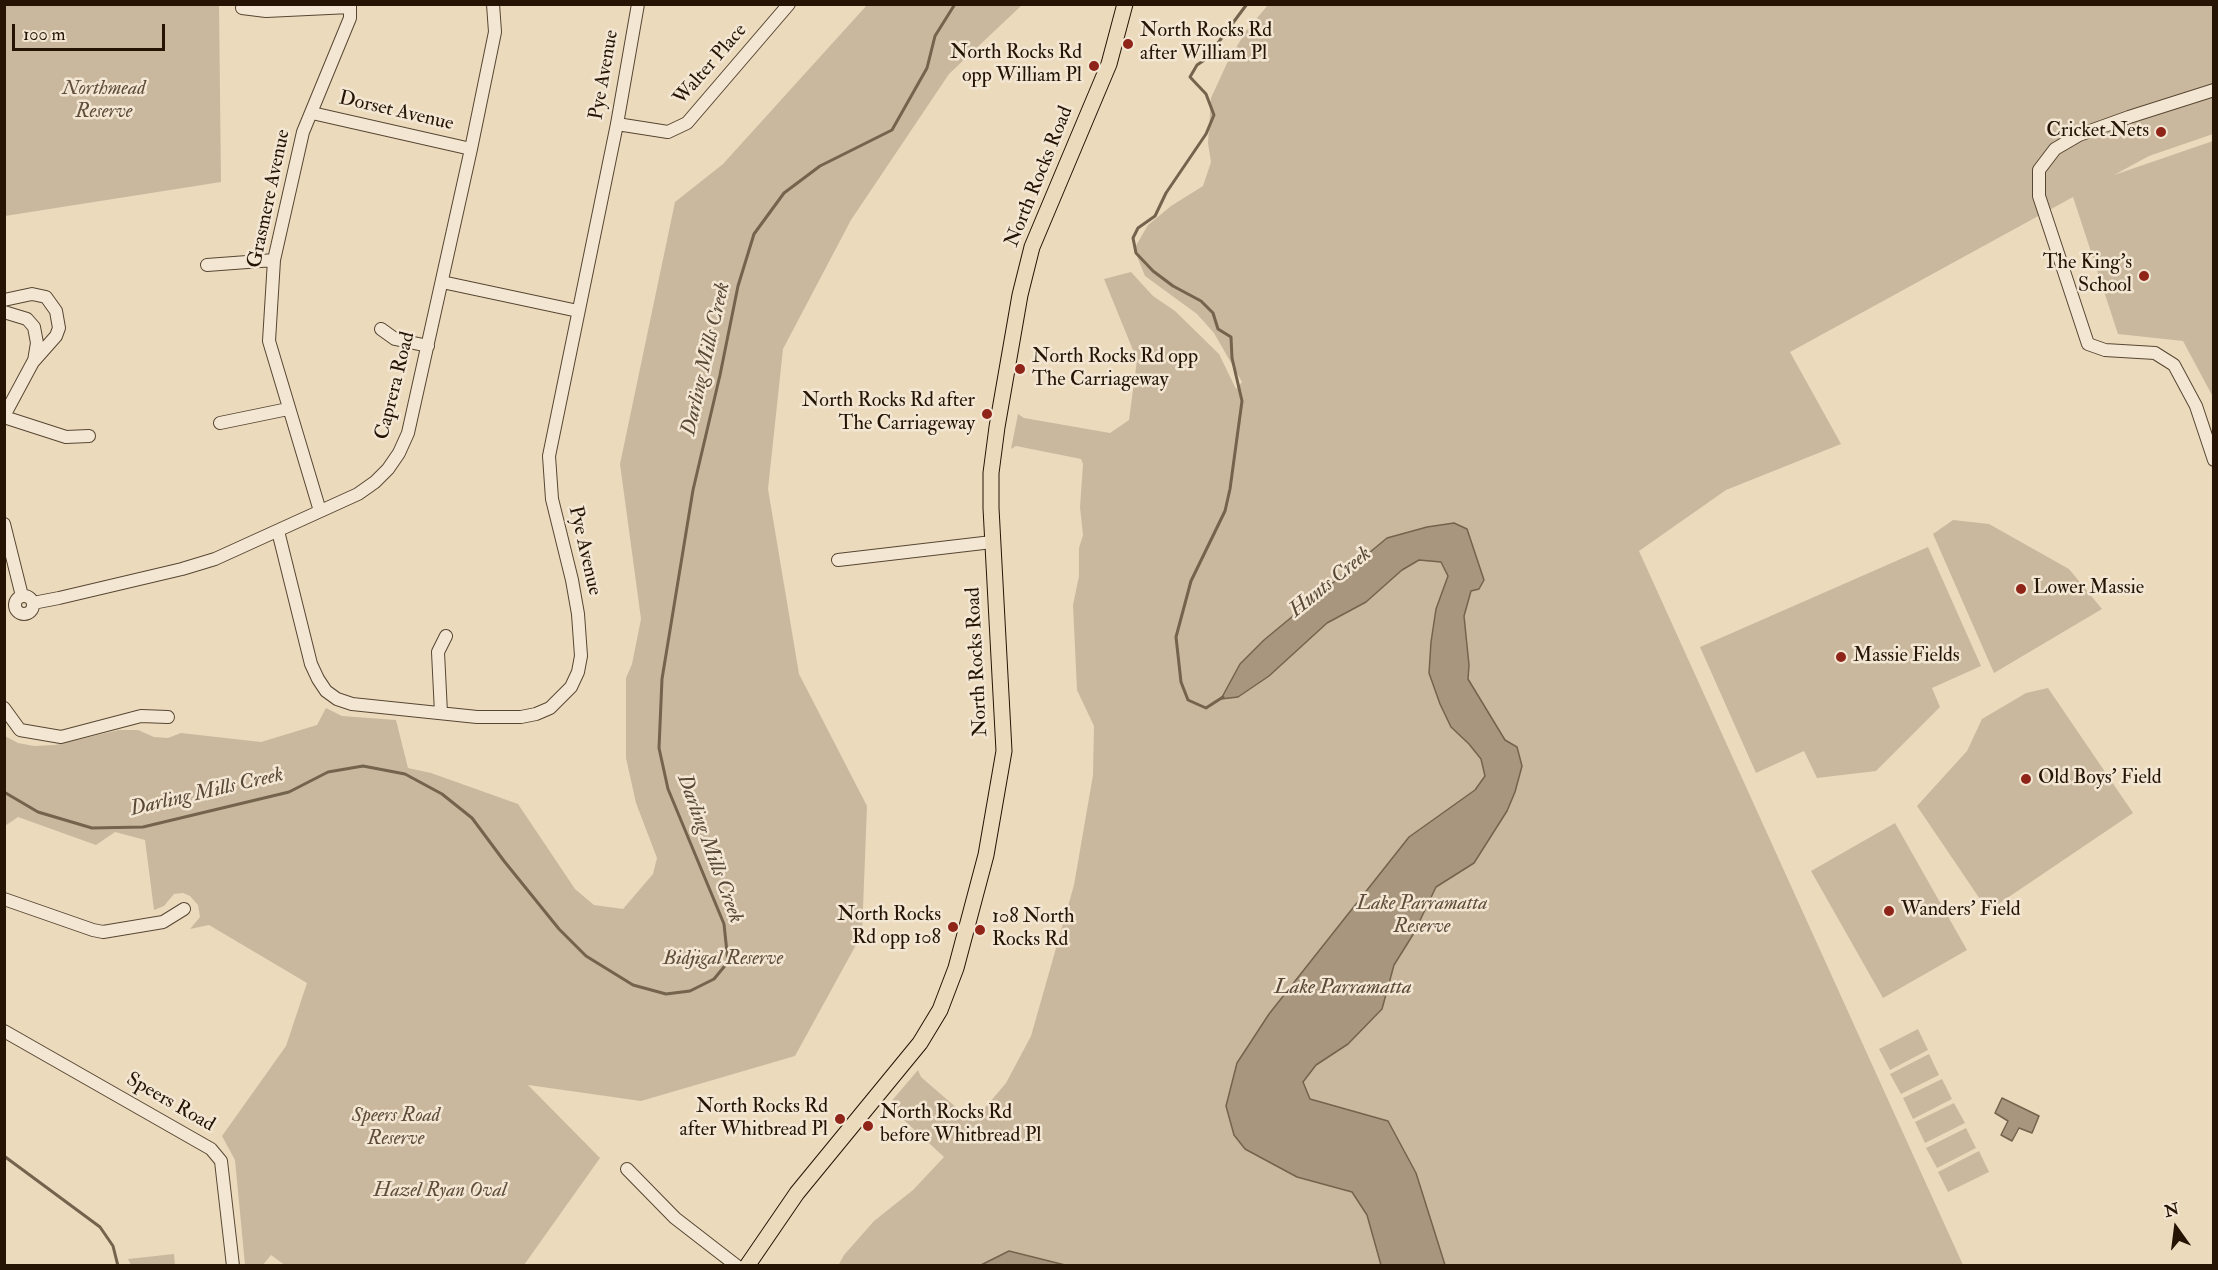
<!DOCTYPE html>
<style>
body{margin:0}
#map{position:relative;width:2218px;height:1270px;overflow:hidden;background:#ecdabd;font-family:"IM FELL Double Pica",serif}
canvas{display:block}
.frame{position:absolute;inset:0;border:6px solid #251404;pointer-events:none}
.north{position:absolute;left:2146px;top:1198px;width:60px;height:60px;-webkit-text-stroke:4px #f3e7d4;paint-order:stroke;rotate:346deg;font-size:16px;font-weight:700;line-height:24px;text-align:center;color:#251404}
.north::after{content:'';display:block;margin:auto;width:21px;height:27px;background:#251404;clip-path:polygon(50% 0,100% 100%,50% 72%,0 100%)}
.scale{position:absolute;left:12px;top:24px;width:153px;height:27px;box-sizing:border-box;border:3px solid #251404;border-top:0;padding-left:8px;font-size:18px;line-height:21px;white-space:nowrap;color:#251404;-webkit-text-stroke:4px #f3e7d4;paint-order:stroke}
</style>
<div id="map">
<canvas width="2218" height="1270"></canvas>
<div class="frame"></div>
<div class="north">N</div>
<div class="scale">100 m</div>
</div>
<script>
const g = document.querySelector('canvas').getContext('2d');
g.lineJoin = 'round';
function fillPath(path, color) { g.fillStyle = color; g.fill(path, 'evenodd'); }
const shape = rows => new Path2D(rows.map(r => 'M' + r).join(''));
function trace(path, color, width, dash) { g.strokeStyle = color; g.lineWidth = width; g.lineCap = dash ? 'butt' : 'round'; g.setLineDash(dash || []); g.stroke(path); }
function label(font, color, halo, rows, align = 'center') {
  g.font = font + ' "IM FELL Double Pica",serif'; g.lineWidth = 5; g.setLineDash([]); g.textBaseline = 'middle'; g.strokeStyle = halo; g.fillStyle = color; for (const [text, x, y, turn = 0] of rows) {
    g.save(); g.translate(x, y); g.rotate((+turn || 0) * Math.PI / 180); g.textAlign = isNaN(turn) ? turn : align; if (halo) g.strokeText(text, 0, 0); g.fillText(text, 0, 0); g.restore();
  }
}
const green = shape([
 [5,4,219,5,221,182,5,216],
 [867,5,1022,5,949,74,851,220,783,349,768,489,799,674,867,806,862,934,795,1056,641,1101,528,1085,600,1158,524,1265,286,1266,271,1255,263,1265,245,1265,235,1160,222,1136,286,1046,307,983,209,925,190,929,200,917,198,905,190,896,183,893,174,894,164,906,154,910,145,840,115,832,96,845,18,817,5,826,5,736,18,743,34,746,55,745,119,730,138,730,154,737,168,738,181,733,261,742,317,725,326,708,342,716,396,720,408,768,431,773,518,804,575,889,594,905,623,909,653,874,657,858,636,803,626,758,626,678,632,664,641,619,620,464,675,202,723,164],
 [1268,5,2213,5,2213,134,2149,156,2114,175,2213,141,2213,397,2183,341,2118,334,2073,197,1790,352,1841,444,1726,490,1639,551,1963,1265,838,1266,844,1255,874,1221,913,1190,944,1157,894,1111,884,1110,918,1070,921,1077,973,1122,1006,1083,1031,1036,1074,885,1093,775,1094,726,1077,690,1073,605,1079,576,1079,548,1083,535,1080,507,1083,464,1081,459,1016,446,1011,449,1018,414,1024,418,1110,433,1129,420,1137,360,1104,279,1131,272,1153,296,1175,311,1219,354,1236,389,1242,382,1214,333,1197,314,1145,276,1134,249,1148,225,1171,206,1203,186,1211,162,1208,143,1211,98,1228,61,1246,31],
 [1953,520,1989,524,2069,569,2102,609,1994,673,1933,534],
 [1928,547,1981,666,1932,688,1940,707,1876,771,1817,778,1804,751,1756,773,1700,647],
 [2048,688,2133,813,1988,911,1917,806,1967,751,1982,719,2026,693],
 [1895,823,1967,950,1883,998,1811,871],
 [1918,1029,1928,1050,1890,1070,1879,1049],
 [1929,1054,1939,1075,1901,1094,1890,1074],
 [1942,1079,1952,1099,1913,1119,1903,1098],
 [1954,1103,1965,1123,1925,1143,1915,1122],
 [1966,1128,1976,1148,1937,1168,1926,1148],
 [1979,1151,1989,1172,1948,1192,1938,1172],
 [174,1254,175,1265,131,1265,128,1259]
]);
const water = shape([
 [1454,523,1467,529,1484,580,1479,589,1471,591,1464,616,1469,665,1468,679,1505,740,1517,747,1522,766,1515,792,1507,811,1474,863,1436,887,1414,933,1394,965,1382,1009,1348,1044,1316,1065,1303,1082,1310,1099,1388,1121,1416,1173,1445,1265,1381,1265,1367,1215,1352,1192,1297,1177,1245,1149,1234,1135,1226,1106,1237,1063,1269,1014,1409,837,1475,790,1485,776,1481,759,1469,744,1451,727,1440,704,1429,673,1431,642,1436,609,1448,576,1441,562,1419,560,1402,570,1366,602,1327,623,1269,676,1238,697,1221,699,1240,664,1264,640,1387,538,1427,527,1454,523],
 [2002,1098,2039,1116,2032,1133,2019,1128,2012,1141,2001,1135,2008,1121,1995,1113,2002,1098],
 [1009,1251,1065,1265,981,1265,1009,1251]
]);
const stream = shape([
 [1223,697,1206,708,1188,700,1181,682,1176,637,1191,581,1225,511,1230,489,1242,401,1232,358,1231,337,1218,329,1213,313,1201,301,1173,286,1153,271,1136,253,1133,238,1138,228,1155,216,1166,193,1206,134,1214,115,1206,94,1190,77,1197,65,1206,59,1247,4],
 [4,792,38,812,92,828,143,827,289,792,328,772,363,766,405,774,442,794,472,818,504,861,559,929,586,956,633,985,666,994,690,991,714,979,728,962,724,924,668,789,659,748,662,679,693,490,720,375,738,286,754,234,784,193,820,166,892,130,927,68,935,36,955,4],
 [4,1156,100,1227,113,1246,118,1266]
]);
const minor = shape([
 [242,8,266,11,350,7],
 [2214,90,2129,117,2079,135,2055,149,2039,170,2039,196,2088,344,2105,350,2155,353,2174,365,2196,406,2214,460],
 [312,113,471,149],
 [617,124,668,132,687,123,789,4],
 [207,265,274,260],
 [442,282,578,311],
 [4,300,32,294,46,297,56,311,59,328,56,336,33,362,4,416],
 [4,312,27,319,34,327,37,343,34,361],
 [381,329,395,339,428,346],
 [4,417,66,437,89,436],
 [220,423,288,409],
 [320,511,269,341,274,260,303,132,350,18,350,4],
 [4,524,22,596],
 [278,531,311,664,318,679,326,691,337,699,352,704,477,717,521,717,536,714,550,708,571,687,578,672,581,656,578,614,572,580,552,499,549,456,617,124,638,4],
 [838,560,992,542],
 '15 605a9 9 0 1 1 18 0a9 9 0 1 1-18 0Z',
 [33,603,59,598,182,569,215,559,358,494,375,482,388,469,399,453,408,433,471,149,495,32,493,4],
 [4,708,20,730,61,737,141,716,168,717],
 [441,713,438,652,446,636],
 [4,899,93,930,103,932,163,922,184,909],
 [4,1031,211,1149,221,1161,233,1266],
 [627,1169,675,1218,737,1266]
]);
const major = shape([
 [747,1266,797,1193,920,1043,940,1010,956,968,986,855,1004,751,991,508,991,473,997,427,1020,295,1032,247,1109,64,1125,4]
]);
const markers = [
 [1128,44,6,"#8f2418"],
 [1094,66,6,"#8f2418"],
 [2161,132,6,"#8f2418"],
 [2144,276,6,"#8f2418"],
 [1020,369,6,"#8f2418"],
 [987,414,6,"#8f2418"],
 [2021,589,6,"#8f2418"],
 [1841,657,6,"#8f2418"],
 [2026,779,6,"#8f2418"],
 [1889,911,6,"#8f2418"],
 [953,927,6,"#8f2418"],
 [980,930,6,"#8f2418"],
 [840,1119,6,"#8f2418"],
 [868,1126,6,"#8f2418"]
];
const poiNames = [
 ["North Rocks Rd",1140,32],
 ["after William Pl",1140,55],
 ["North Rocks Rd",1082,54,"right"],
 ["opp William Pl",1082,77,"right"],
 ["Cricket Nets",2149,132,"right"],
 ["The King's",2132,264,"right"],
 ["School",2132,287,"right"],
 ["North Rocks Rd opp",1032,358],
 ["The Carriageway",1032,381],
 ["North Rocks Rd after",975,402,"right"],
 ["The Carriageway",975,425,"right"],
 ["Lower Massie",2033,589],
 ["Massie Fields",1853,657],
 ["Old Boys' Field",2038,779],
 ["Wanders' Field",1901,911],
 ["North Rocks",941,916,"right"],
 ["Rd opp 108",941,939,"right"],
 ["108 North",992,918],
 ["Rocks Rd",992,941],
 ["North Rocks Rd",828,1108,"right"],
 ["after Whitbread Pl",828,1131,"right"],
 ["North Rocks Rd",880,1114],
 ["before Whitbread Pl",880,1137]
];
const streetNames = [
 ["Walter Place",711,65,-49],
 ["Pye Avenue",605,75,-80],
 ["Dorset Avenue",396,112,13],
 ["North Rocks Road",1040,177,-68],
 ["Grasmere Avenue",270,199,-78],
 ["Caprera Road",396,386,-76],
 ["Pye Avenue",584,551,77],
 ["North Rocks Road",978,662,-93],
 ["Speers Road",170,1103,30]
];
const parkNames = [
 ["Northmead",104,90],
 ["Reserve",104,113],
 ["Lake Parramatta",1422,905],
 ["Reserve",1422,928],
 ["Bidjigal Reserve",723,960],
 ["Speers Road",396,1117],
 ["Reserve",396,1140],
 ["Hazel Ryan Oval",440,1192]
];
const waterNames = [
 ["Darling Mills Creek",707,359,-77],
 ["Hunts Creek",1331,583,-39],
 ["Darling Mills Creek",207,793,-13],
 ["Darling Mills Creek",709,849,70],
 ["Lake Parramatta",1343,988]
];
fillPath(green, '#cab89e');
fillPath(water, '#a8977e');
trace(water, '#74634d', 1.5);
trace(stream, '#74634d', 3);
trace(minor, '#574632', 14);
trace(major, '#251404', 17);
trace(minor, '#f3e7d4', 12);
trace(major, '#ecdabd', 15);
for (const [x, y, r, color] of markers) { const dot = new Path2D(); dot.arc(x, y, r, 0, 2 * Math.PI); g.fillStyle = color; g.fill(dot); trace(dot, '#f3e7d4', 2); }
label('20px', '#251404', '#f3e7d4', poiNames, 'left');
label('20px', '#251404', '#f3e7d4', streetNames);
label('italic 20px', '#5f4d3a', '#f3e7d4', parkNames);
label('italic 21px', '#594835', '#f3e7d4', waterNames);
</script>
